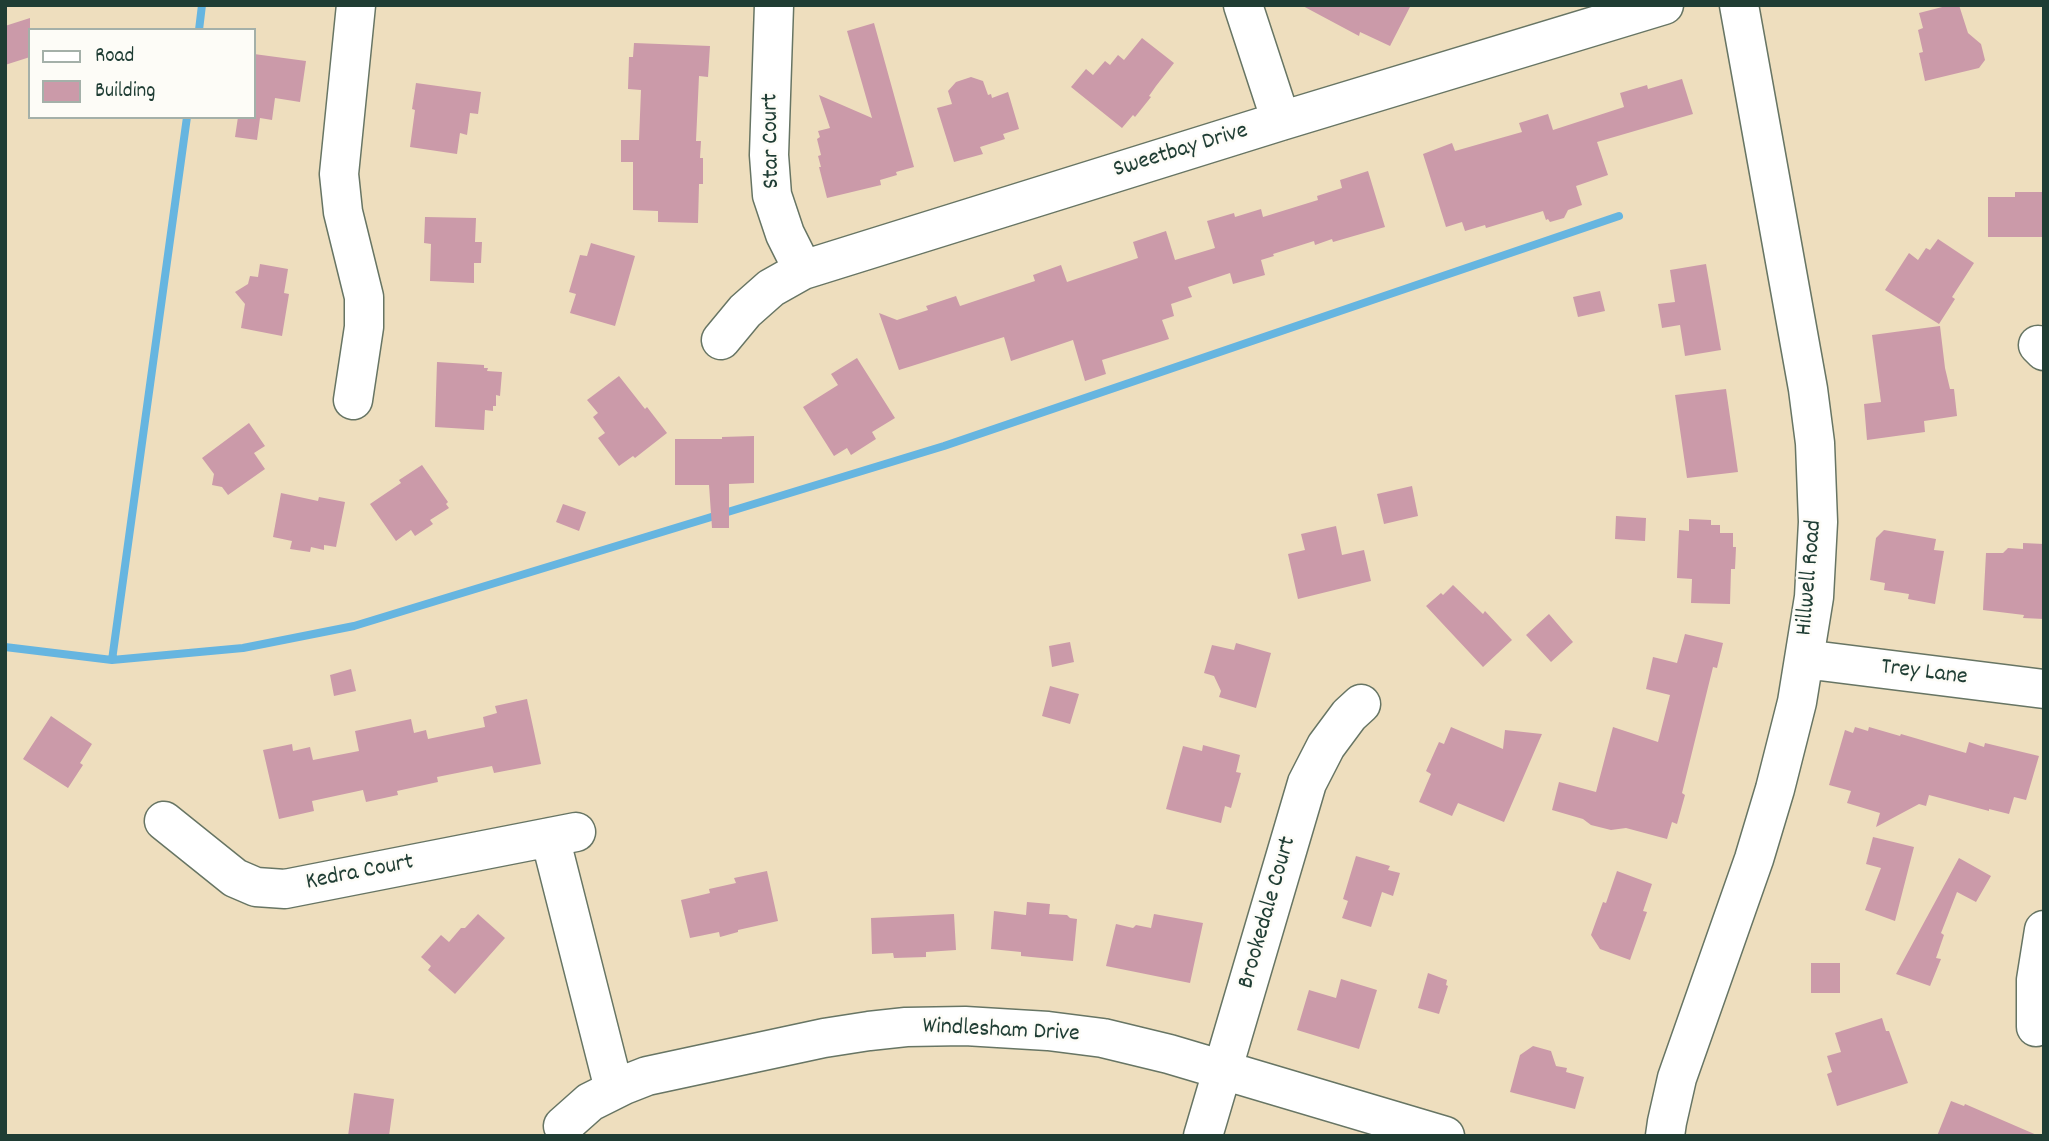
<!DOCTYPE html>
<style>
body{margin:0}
#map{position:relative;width:2049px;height:1141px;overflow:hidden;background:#eedebe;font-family:Dekko,sans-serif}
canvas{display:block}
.frame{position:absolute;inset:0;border:7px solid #1f3d34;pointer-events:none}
.legend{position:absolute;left:28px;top:28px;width:228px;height:91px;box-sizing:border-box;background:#fdfcf7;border:2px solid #a4b0a9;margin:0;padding:9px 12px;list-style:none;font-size:21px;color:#1f3d34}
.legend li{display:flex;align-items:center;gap:14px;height:35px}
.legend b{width:35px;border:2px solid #a4b0a9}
</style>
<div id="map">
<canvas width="2049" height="1141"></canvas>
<div class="frame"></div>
<ul class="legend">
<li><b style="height:9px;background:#fff"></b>Road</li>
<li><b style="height:19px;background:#cb9aa9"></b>Building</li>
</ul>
</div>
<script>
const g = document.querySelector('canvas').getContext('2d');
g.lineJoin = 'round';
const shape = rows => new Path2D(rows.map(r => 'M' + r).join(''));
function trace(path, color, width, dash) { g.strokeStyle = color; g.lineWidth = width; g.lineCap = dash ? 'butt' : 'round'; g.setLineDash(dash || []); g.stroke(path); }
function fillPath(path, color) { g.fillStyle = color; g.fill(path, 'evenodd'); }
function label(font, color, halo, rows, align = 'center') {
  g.font = font + ' Dekko,sans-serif'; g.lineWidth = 5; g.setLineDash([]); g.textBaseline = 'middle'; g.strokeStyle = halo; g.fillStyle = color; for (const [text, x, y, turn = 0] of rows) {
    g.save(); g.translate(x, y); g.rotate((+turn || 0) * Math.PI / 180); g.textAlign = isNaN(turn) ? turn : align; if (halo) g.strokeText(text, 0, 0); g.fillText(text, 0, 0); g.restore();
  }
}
const stream = shape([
 [199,30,202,5],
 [5,647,112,660,243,648,354,626,944,446,1619,216],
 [112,660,187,117]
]);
const building = shape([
 [1301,5,1411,5,1390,46,1360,32,1359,36],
 [1950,5,1959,5,1968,33,1981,44,1985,60,1979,68,1925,81,1919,53,1923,52,1918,30,1923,28,1919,13],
 [30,18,30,57,5,65,5,26],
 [874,23,914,167,896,172,897,175,880,180,881,185,827,198,819,167,821,167,818,156,821,155,817,139,820,137,818,131,830,128,819,95,872,118,847,31],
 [1142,38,1174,63,1156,86,1149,96,1151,97,1135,117,1133,115,1122,128,1071,87,1086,69,1093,75,1105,61,1110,65,1118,55,1124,60],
 [634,43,710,46,708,77,699,76,696,141,701,141,700,158,703,158,703,184,699,184,698,223,658,222,658,211,633,210,633,162,621,162,621,140,639,140,641,90,628,89,629,57,633,57],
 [254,54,306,61,300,102,275,98,272,120,260,118,257,140,235,137,238,117,256,117,254,117],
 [971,77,983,81,988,95,991,94,992,98,1008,92,1019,129,1003,134,1005,139,980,147,983,154,954,162,937,108,952,104,948,91,956,82],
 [1682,79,1693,114,1597,142,1608,175,1576,186,1582,205,1568,210,1564,218,1550,222,1548,219,1546,220,1543,211,1486,228,1485,225,1465,231,1462,222,1446,227,1423,154,1452,143,1455,151,1522,132,1519,123,1548,114,1553,130,1624,107,1620,93,1647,85,1648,89],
 [416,83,481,92,478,114,470,113,467,135,460,133,457,154,410,147,415,110,412,109],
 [1368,171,1385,227,1333,242,1332,239,1315,245,1314,241,1273,254,1274,256,1261,260,1265,275,1233,284,1230,273,1188,287,1192,297,1171,304,1174,316,1162,320,1169,339,1102,360,1106,374,1085,381,1073,340,1011,361,1004,337,899,370,879,313,897,320,928,310,926,306,956,296,960,306,1035,281,1033,275,1061,265,1067,282,1138,258,1133,242,1166,231,1175,260,1215,248,1207,221,1234,213,1235,217,1261,209,1263,217,1318,200,1317,196,1342,188,1340,180],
 [2015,192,2044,192,2044,237,1988,237,1988,197,2015,197],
 [425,217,476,218,475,242,482,242,481,263,474,263,474,283,430,281,431,244,424,243],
 [1938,239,1974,263,1952,297,1955,299,1939,324,1885,290,1909,253,1918,260,1926,248,1930,250],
 [591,243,635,256,615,326,570,313,576,294,569,292,580,255,587,256],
 [260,264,288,269,284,293,289,294,282,336,241,328,245,304,235,292,248,284,250,276,258,277],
 [1706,264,1721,350,1685,356,1680,325,1662,328,1658,304,1675,302,1670,270],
 [1600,291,1605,311,1578,317,1573,297],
 [1940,326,1945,368,1950,389,1954,389,1957,416,1924,421,1925,432,1867,440,1864,404,1881,402,1872,335],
 [857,358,895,418,872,432,876,439,851,455,847,448,834,456,803,407,838,385,831,374],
 [437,362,484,365,484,368,488,368,487,371,502,372,500,396,496,395,496,406,493,406,493,411,485,410,484,430,435,427],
 [619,376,645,409,647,407,667,433,635,458,633,456,619,466,598,438,605,433,593,417,598,413,587,400],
 [1726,389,1738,472,1687,478,1675,395],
 [249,423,265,446,254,453,265,469,228,495,222,487,212,485,214,474,202,458],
 [754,436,754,483,729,484,729,528,712,528,709,485,675,485,675,439,722,439,722,437],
 [422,465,448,502,446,504,449,508,430,520,433,524,415,536,411,530,396,541,370,504,401,483,399,480],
 [1412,486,1418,516,1384,524,1377,494],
 [281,493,318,501,319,497,345,502,336,547,324,545,324,550,311,547,310,552,290,549,292,541,273,537],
 [563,504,586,512,579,531,556,522],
 [1616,516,1646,518,1645,541,1615,539],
 [1689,519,1711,520,1711,525,1720,525,1720,533,1733,533,1733,547,1736,547,1735,569,1731,569,1730,604,1691,603,1692,579,1677,578,1679,530,1689,531],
 [1336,526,1342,555,1364,550,1371,581,1298,599,1288,554,1305,550,1301,534],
 [1884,530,1936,539,1934,550,1944,551,1935,604,1908,599,1909,594,1884,590,1885,583,1870,580,1876,538],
 [2023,543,2044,544,2044,619,2023,618,2024,615,1983,610,1986,553,2003,553,2008,548,2023,549],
 [1453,585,1483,614,1485,611,1512,640,1483,667,1426,606,1441,593,1443,595],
 [1549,614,1573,642,1551,662,1526,635],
 [1685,634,1723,643,1717,668,1713,667,1682,793,1685,795,1677,824,1672,822,1667,839,1626,828,1611,830,1591,825,1583,819,1552,810,1559,782,1596,792,1613,727,1658,742,1670,695,1646,689,1653,657,1677,663],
 [1070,642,1074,662,1052,667,1049,646],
 [1236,643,1271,653,1256,708,1219,697,1221,691,1214,676,1204,673,1212,645,1234,650],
 [351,669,356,691,334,696,330,675],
 [1050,686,1079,694,1070,724,1042,716],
 [527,699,541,764,494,773,492,766,437,777,438,782,397,791,398,795,366,802,363,790,312,801,314,811,279,819,263,750,292,744,293,751,310,747,313,760,359,751,355,731,411,719,414,733,426,730,428,739,485,727,483,717,497,713,495,706],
 [51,716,92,744,80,763,83,765,68,788,23,759],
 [1451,727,1503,749,1505,730,1542,734,1504,822,1458,803,1452,816,1419,802,1431,774,1426,771,1439,742,1444,744],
 [1855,727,1868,731,1869,727,1900,736,1901,734,1966,753,1969,742,1984,747,1985,743,2039,756,2026,800,2014,797,2009,814,1989,809,1989,811,1929,795,1926,806,1919,804,1876,827,1880,813,1847,803,1851,791,1829,785,1845,730,1853,733],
 [1203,745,1240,755,1236,772,1241,773,1231,808,1225,806,1221,823,1166,809,1183,746,1202,751],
 [1873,837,1914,847,1895,921,1865,910,1881,868,1866,864],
 [1356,856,1390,866,1388,870,1400,873,1393,896,1382,892,1371,927,1342,918,1348,901,1343,899],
 [1959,858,1991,876,1976,902,1957,892,1941,933,1944,935,1936,958,1941,959,1930,986,1896,974],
 [767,871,778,921,738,930,738,932,720,937,719,932,690,938,681,900,710,893,709,889,736,883,734,878],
 [1617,871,1652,884,1643,911,1647,912,1630,960,1600,949,1591,935,1603,902,1606,903],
 [1027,902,1050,904,1049,914,1067,915,1070,918,1077,919,1073,961,1021,956,1021,952,991,949,994,911,1026,915],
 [478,914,505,938,455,994,428,970,431,966,421,957,441,935,449,942,461,928,465,928],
 [954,914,956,950,926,952,926,957,894,958,893,953,872,954,871,918],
 [1154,914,1203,923,1190,983,1106,966,1116,924,1133,928,1136,925,1151,928],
 [1811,963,1840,963,1840,993,1811,993],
 [1428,973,1447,980,1446,985,1448,986,1439,1014,1418,1008],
 [1341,979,1377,990,1359,1049,1297,1030,1309,990,1336,998],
 [1882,1018,1886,1031,1889,1031,1908,1083,1837,1106,1827,1074,1832,1072,1827,1056,1841,1052,1835,1033],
 [1533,1046,1551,1051,1556,1066,1567,1068,1566,1072,1584,1077,1575,1109,1510,1092,1520,1055],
 [354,1093,394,1099,389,1136,348,1136],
 [1951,1101,1964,1106,1965,1104,2039,1136,1937,1136]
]);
const minor = shape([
 [774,5,769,155,772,195,785,234,803,270],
 [1243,5,1281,121],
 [721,340,745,311,771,288,803,270,1281,121,1664,5],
 [2038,345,2044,351],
 [353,400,364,327,364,297,343,212,339,174,356,5],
 [1804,659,2044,689],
 [164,821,235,878,256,887,285,889,576,832],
 [550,837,614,1089],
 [2036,1027,2036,980,2044,930],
 [563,1126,590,1102,624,1085,647,1076,824,1038,869,1031,906,1027,965,1026,1048,1031,1103,1038,1169,1054,1445,1136],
 [1203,1136,1307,783,1326,746,1349,715,1361,704],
 [1665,1136,1667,1122,1677,1078,1754,859,1775,789,1797,702,1814,597,1818,522,1815,443,1808,389,1739,5]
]);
const streetNames = [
 ["Star Court",773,141,-91],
 ["Sweetbay Drive",1181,152,-17],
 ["Hillwell Road",1811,578,-85],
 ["Trey Lane",1924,674,7],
 ["Kedra Court",360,874,-11],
 ["Brookedale Court",1269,913,-74],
 ["Windlesham Drive",1001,1032,3]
];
trace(stream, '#66b5e0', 8);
fillPath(building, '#cb9aa9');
trace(minor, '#677564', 41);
trace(minor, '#fff', 38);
label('24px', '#1f3d34', '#fdfcf7', streetNames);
</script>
